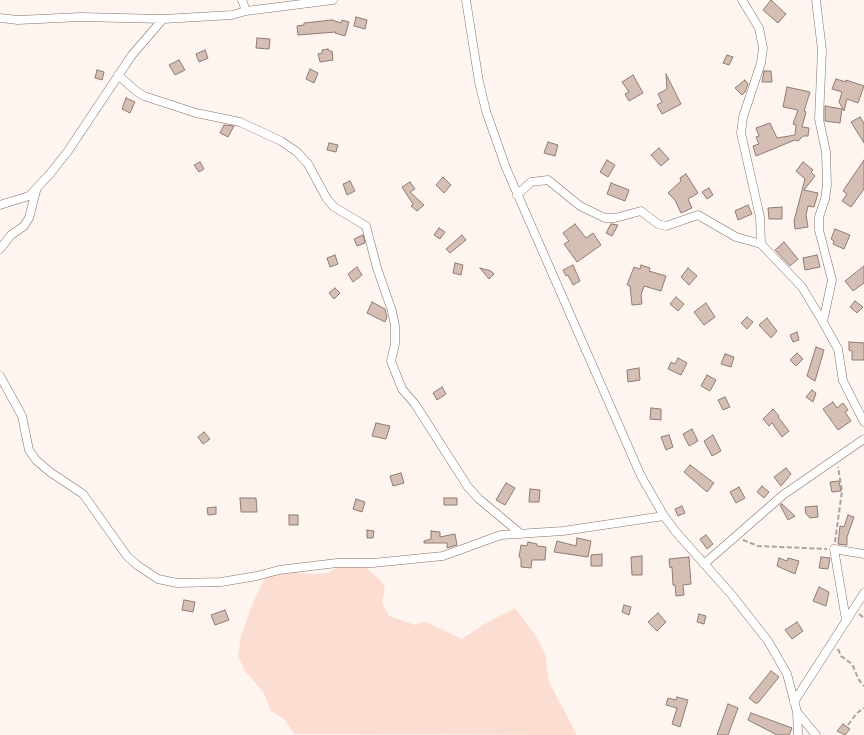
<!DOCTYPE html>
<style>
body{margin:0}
canvas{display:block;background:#fef4f0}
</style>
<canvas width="864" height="735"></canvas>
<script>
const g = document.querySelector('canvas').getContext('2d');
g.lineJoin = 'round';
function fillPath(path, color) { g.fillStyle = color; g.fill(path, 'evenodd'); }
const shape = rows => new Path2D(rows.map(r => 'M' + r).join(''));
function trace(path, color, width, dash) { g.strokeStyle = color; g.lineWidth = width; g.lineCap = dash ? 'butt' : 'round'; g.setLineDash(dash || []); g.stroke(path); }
const green = shape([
 [353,565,368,569,381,581,385,588,382,603,389,616,415,625,424,621,462,639,483,625,515,608,534,633,545,654,549,682,577,735,294,734,285,720,271,711,264,693,245,671,238,656,241,636,252,605,266,576,281,571,312,574,328,573,339,566]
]);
const building = shape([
 [771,0,786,14,778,23,763,10,771,0],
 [356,17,367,20,365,29,354,26,356,17],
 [332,20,341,23,342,20,349,22,345,36,335,33,336,32,298,35,297,26,304,25,304,23,332,20],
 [257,38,270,39,269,49,256,48,257,38],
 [328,49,329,51,332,51,333,60,320,62,318,54,322,53,322,50,328,49],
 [205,50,208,58,199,62,196,54,205,50],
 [727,55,733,57,729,65,723,63,727,55],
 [179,60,185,70,175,75,169,65,179,60],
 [310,69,318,73,314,83,306,79,310,69],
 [97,70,104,72,102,80,95,78,97,70],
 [764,71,771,71,772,82,762,82,764,71],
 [666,74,681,104,662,114,657,105,662,102,658,94,667,89,666,74],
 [633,75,643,93,629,101,625,94,629,92,622,82,633,75],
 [836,79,846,82,846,80,864,86,858,103,847,99,844,111,839,102,842,92,832,89,836,79],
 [745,80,748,84,745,92,742,95,735,88,745,80],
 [787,87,810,92,804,111,806,112,802,127,809,128,808,136,803,136,798,141,795,140,756,156,753,146,759,144,756,137,759,136,756,128,770,123,777,138,795,135,796,125,793,124,798,110,783,107,787,87],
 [126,98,135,102,130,113,122,109,126,98],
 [825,106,842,109,840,123,825,121,825,106],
 [860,117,864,123,864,143,851,122,860,117],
 [224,125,234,126,228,137,220,133,224,125],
 [548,142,558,145,555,156,544,153,548,142],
 [329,143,338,145,336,152,327,150,329,143],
 [659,148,669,159,661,166,651,155,659,148],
 [607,160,615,165,608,177,600,172,607,160],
 [864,160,864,189,851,207,842,201,847,194,843,191,864,160],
 [200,162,204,169,199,172,194,165,200,162],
 [803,162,813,170,811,172,815,176,804,190,818,193,814,207,808,206,806,215,808,227,795,229,794,221,805,179,796,171,803,162],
 [686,174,698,193,688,199,692,208,681,213,675,200,668,193,681,181,680,178,686,174],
 [443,177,451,185,444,193,436,185,443,177],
 [350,181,355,191,347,195,343,184,350,181],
 [410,182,415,189,410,192,424,205,417,211,411,206,413,204,402,187,410,182],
 [611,183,629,190,625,201,607,194,611,183],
 [709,188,713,195,707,199,702,192,709,188],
 [748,205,752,214,738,220,735,211,748,205],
 [782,207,782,219,769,219,768,208,782,207],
 [575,224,586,238,593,233,601,245,577,262,564,244,569,241,563,233,575,224],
 [611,224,618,225,612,236,606,233,611,224],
 [439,228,445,232,440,239,434,235,439,228],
 [835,229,850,235,844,249,833,244,834,241,831,239,835,229],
 [363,235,365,243,357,246,354,239,363,235],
 [462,235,466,240,450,253,446,249,462,235],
 [784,242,798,259,790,266,775,250,784,242],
 [335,255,338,264,330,267,327,258,335,255],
 [817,255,820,267,805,270,803,258,817,255],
 [455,263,463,265,461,275,453,273,455,263],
 [573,265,580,281,573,285,568,275,566,276,563,270,573,265],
 [641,265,650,268,649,271,666,276,661,291,644,286,641,295,642,304,632,305,630,286,627,285,634,267,640,269,641,265],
 [864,266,864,283,853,291,845,281,864,266],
 [357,267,362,275,353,282,348,274,357,267],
 [480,268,491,271,494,274,489,279,480,268],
 [688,268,697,276,689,285,681,277,688,268],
 [335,288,340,293,334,299,329,293,335,288],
 [676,297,684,304,678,311,670,304,676,297],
 [855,301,863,307,857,313,850,307,855,301],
 [372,302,385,309,387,317,385,322,367,313,372,302],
 [706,303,715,317,704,325,694,312,706,303],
 [747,317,753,322,747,329,741,323,747,317],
 [767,318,777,331,771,338,759,325,767,318],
 [797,332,799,340,793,342,790,335,797,332],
 [849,342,864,343,864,360,852,360,852,351,849,350,849,342],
 [816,347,824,350,815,381,807,376,816,347],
 [797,353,803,359,796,366,790,360,797,353],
 [725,354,734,357,731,367,721,364,725,354],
 [678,358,687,363,681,375,668,369,671,362,675,364,678,358],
 [639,368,640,380,628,382,627,370,639,368],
 [707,375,716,380,710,391,701,386,707,375],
 [442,387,446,394,437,400,433,393,442,387],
 [812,390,816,393,813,402,806,397,812,390],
 [725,397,730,407,723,410,718,400,725,397],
 [833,402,837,408,843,403,848,410,845,412,851,421,838,430,823,409,833,402],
 [651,408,661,409,661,420,650,419,651,408],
 [773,409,779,416,778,417,789,431,782,437,772,423,769,426,763,419,773,409],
 [376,423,390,426,386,439,372,436,376,423],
 [692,429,698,441,689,446,683,434,692,429],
 [204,432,210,439,203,444,198,437,204,432],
 [669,435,673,447,666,450,661,437,669,435],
 [713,435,721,451,712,456,704,441,713,435],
 [690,465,714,483,707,492,684,472,690,465],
 [786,468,791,474,781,486,774,477,786,468],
 [401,473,404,483,393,486,390,476,401,473],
 [839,481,841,491,832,492,830,482,839,481],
 [506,483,515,488,505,505,496,500,506,483],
 [762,486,769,492,764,498,757,492,762,486],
 [739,487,745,498,736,503,730,492,739,487],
 [530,489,540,490,539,502,529,502,530,489],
 [240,498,256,498,257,512,241,512,240,498],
 [444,498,457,498,457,505,444,505,444,498],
 [356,499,365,502,362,512,353,509,356,499],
 [782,504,795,516,788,520,780,505,782,504],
 [682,506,685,513,678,516,675,509,682,506],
 [817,506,818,517,810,518,806,514,805,507,817,506],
 [216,507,216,514,208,515,207,508,216,507],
 [289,515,298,515,298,525,289,525,289,515],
 [848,515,854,517,847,537,847,545,838,544,840,526,844,527,848,515],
 [367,530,374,531,373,538,367,538,367,530],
 [431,531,440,532,440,537,455,534,457,545,447,548,447,543,424,543,424,541,431,539,431,531],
 [706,535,713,544,707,549,700,539,706,535],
 [577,538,591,541,588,557,554,552,557,541,576,546,577,538],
 [528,542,537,544,537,546,546,547,545,560,532,560,531,568,521,567,521,558,519,557,521,545,527,546,528,542],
 [602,554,602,566,591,566,591,555,602,554],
 [642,556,642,575,632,575,631,557,642,556],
 [689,557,691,584,683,585,684,595,676,596,675,585,673,585,672,567,670,568,669,559,689,557],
 [821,557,830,558,828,569,819,568,821,557],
 [779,558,787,561,788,558,799,561,795,574,777,566,779,558],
 [819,587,829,592,826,606,813,601,819,587],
 [184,600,195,602,193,612,182,610,184,600],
 [624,605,631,607,629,615,622,612,624,605],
 [225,610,229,620,215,625,211,615,225,610],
 [658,613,666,622,657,631,648,622,658,613],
 [699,614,706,616,704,624,697,622,699,614],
 [797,622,803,631,792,639,785,630,797,622],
 [771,671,779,677,758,703,755,703,749,698,771,671],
 [677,697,688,700,680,727,672,724,677,708,666,705,668,698,676,700,677,697],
 [728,704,738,708,728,735,717,735,728,704],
 [751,713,792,728,789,735,777,735,748,720,751,713],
 [843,724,850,729,845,735,837,731,843,724]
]);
const path = shape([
 [743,540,758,546,827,549],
 [835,542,842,491,838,467],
 [859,614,864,618],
 [838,649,841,656,852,664,859,680,864,686],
 [848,725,857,713,864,708]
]);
const street = shape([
 [242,0,246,11,333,0],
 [466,0,479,82,486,111,506,168,641,476,664,516,676,532,731,594,768,641,787,674,797,712,816,735],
 [742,0,759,28,763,48,761,63,743,117,741,133,760,217,761,244],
 [816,0,822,50,819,119,826,152,827,185,825,199,819,217,819,230,832,280,823,322],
 [0,18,18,20,81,17,163,19,232,15,246,11],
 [118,75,136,91,144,96,196,113,240,122,281,141,297,152,308,164,327,199,334,207,366,226,377,268,392,311,395,326,395,344,391,361,402,389,415,404,468,487,479,499,521,534],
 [517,195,531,182,548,180,580,206,605,218,615,218,641,211,658,224,666,226,698,215,736,237,761,244,802,287,823,322,838,349,843,381,864,422],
 [0,205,29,196,49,175,68,151,132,55,163,19],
 [0,249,11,235,24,226,29,218,36,191],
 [0,376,22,416,29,450,36,460,50,472,83,494,127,556,137,565,158,579,177,583,221,582,257,576,279,570,337,563,373,563,443,556,501,535,563,531,664,516],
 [704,564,783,495,864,439],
 [846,620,834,549,864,554],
 [794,702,864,593],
 [797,712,798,735]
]);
fillPath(green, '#fbded1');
fillPath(building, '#d5beb4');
trace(building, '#917c73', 1);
trace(street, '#857167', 9);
trace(path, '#aca39f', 2, [5, 2.5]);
trace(street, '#fff', 8);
</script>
